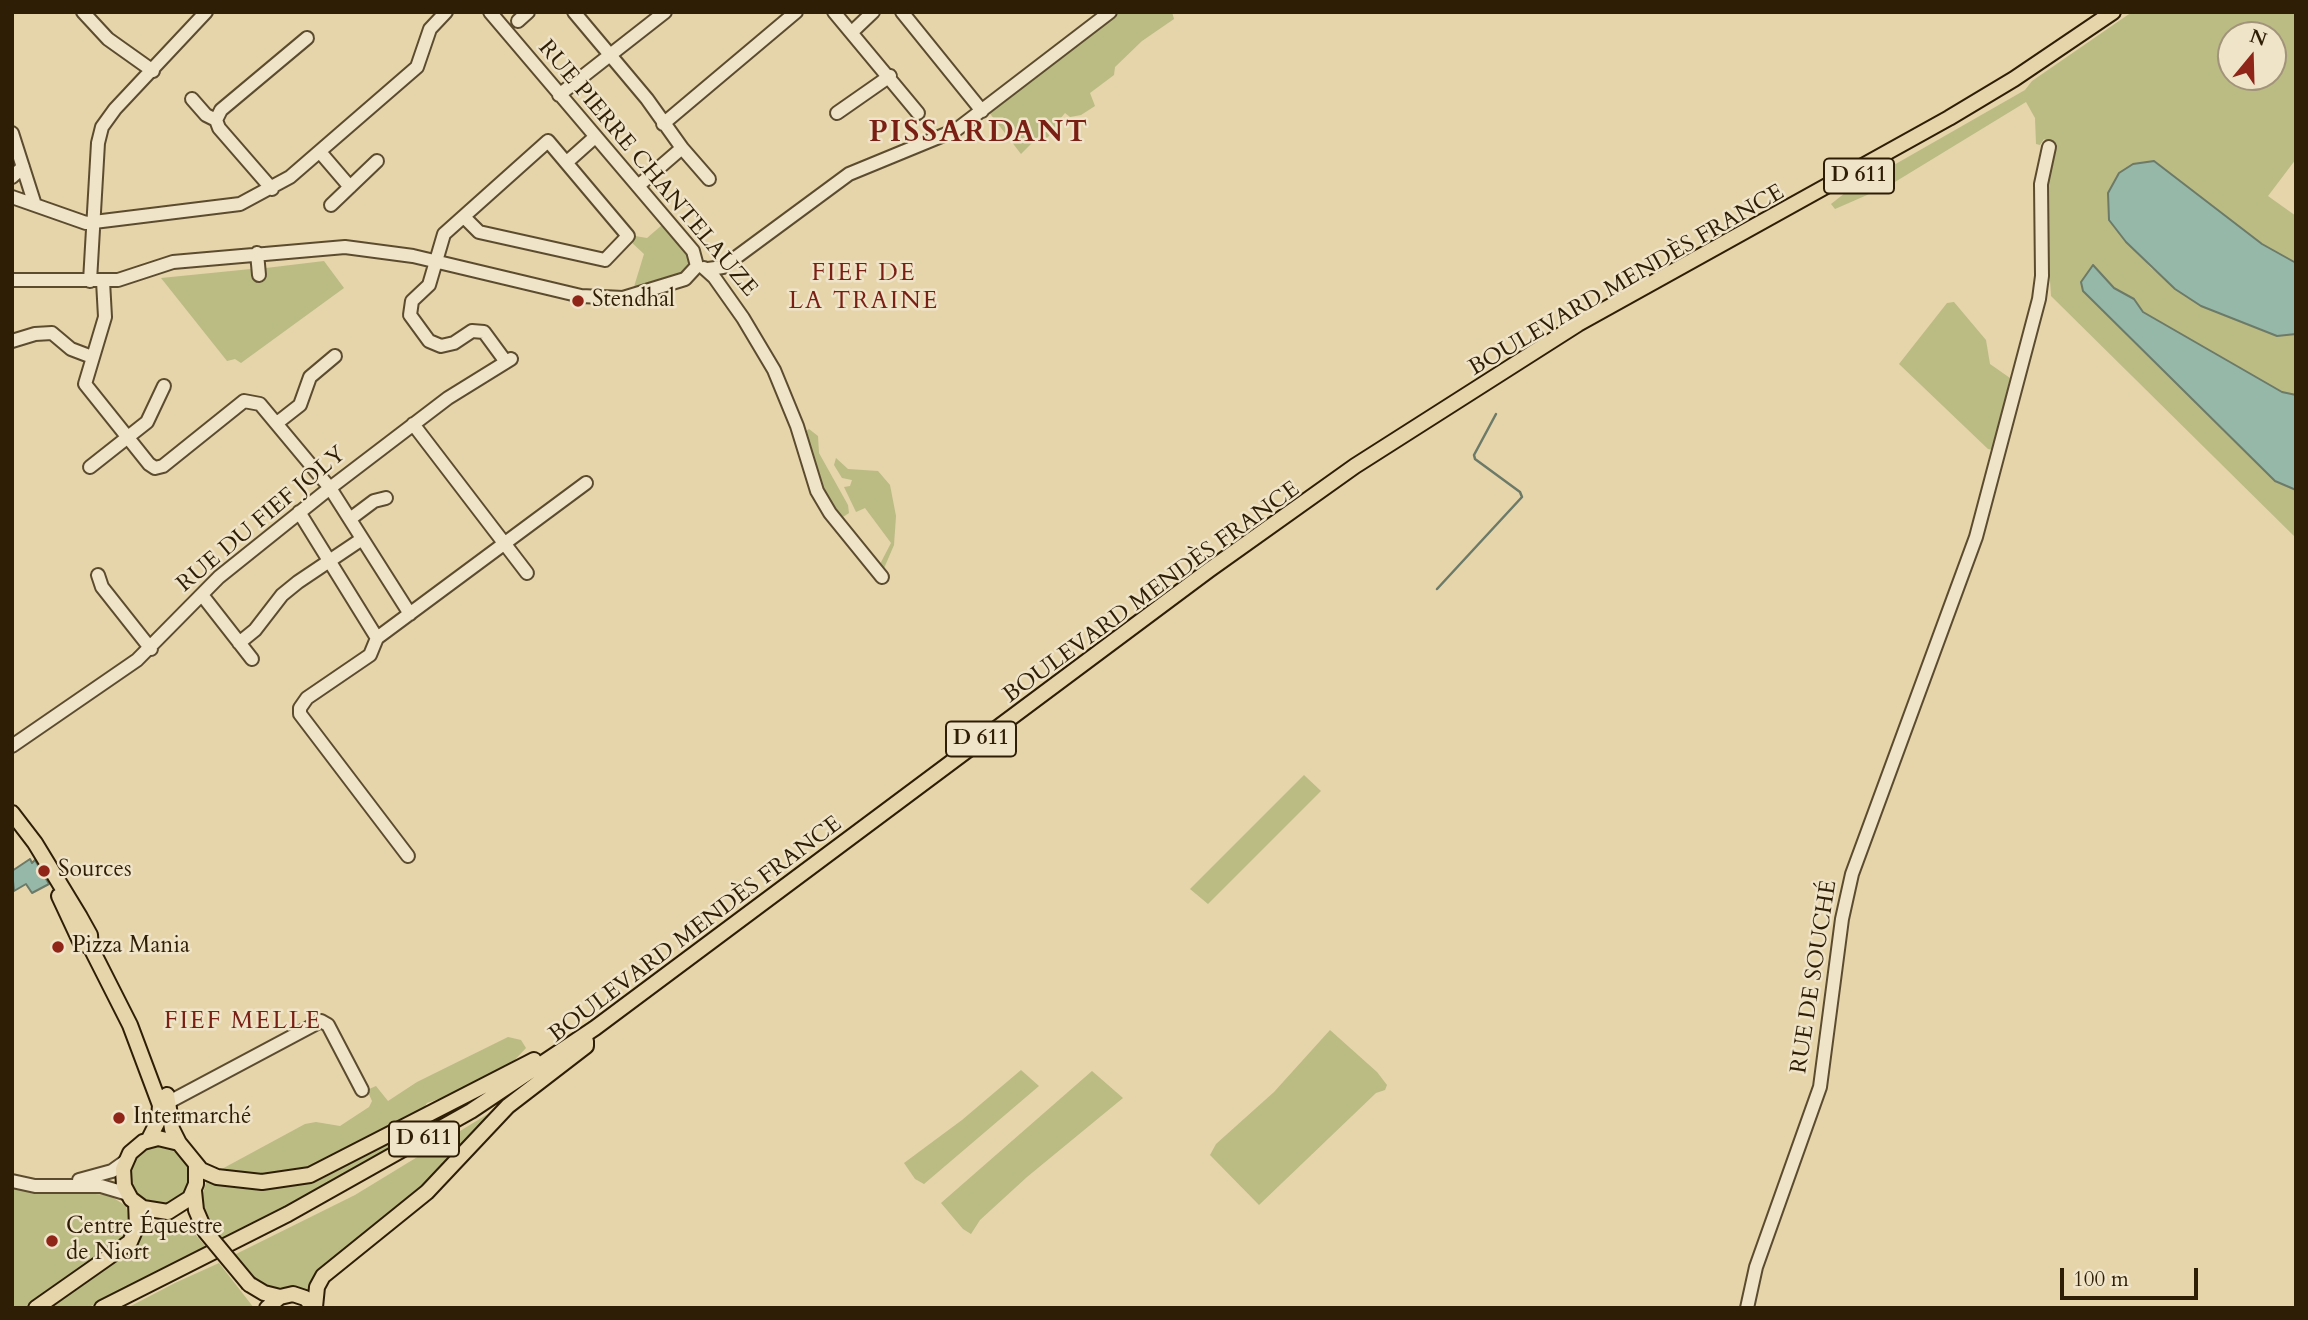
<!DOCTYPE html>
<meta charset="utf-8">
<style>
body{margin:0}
#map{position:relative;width:2308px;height:1320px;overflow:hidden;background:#e6d4aa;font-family:Cardo,serif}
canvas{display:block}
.frame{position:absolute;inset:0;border:14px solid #2e1e06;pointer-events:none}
.north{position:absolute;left:2217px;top:21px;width:70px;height:70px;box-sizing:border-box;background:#efe3c8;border:2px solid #a2947a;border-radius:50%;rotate:19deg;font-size:19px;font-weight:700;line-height:28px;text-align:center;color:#2e1e06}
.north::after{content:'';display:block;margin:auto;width:24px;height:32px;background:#8f2418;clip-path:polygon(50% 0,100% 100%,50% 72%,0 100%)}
.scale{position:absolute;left:2060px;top:1268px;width:138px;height:32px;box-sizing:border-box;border:4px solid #2e1e06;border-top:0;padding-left:9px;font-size:21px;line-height:24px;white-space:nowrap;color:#2e1e06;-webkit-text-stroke:5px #efe3c8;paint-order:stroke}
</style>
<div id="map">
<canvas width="2308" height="1320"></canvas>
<div class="frame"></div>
<div class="north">N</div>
<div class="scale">100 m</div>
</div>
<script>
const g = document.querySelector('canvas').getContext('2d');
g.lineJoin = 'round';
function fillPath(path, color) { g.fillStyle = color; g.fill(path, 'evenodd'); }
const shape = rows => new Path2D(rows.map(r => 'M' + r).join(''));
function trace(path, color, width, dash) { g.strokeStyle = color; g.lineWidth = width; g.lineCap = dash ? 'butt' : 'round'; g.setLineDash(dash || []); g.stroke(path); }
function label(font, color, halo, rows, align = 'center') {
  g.font = font + ' Cardo,serif'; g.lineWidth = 5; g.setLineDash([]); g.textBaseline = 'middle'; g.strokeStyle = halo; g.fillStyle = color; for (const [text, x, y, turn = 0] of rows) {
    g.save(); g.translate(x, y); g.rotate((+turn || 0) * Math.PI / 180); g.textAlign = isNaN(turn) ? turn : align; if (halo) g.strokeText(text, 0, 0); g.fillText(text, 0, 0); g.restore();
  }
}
const green = shape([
 [1114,12,1172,12,1174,19,1142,41,1115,67,1114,75,1090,93,1095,106,1081,115,1070,117,1065,113,1060,119,1059,134,1055,138,1051,134,1047,138,1041,134,1021,154,988,111],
 [2132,12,2296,12,2296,159,2268,196,2296,216,2296,263,2262,244,2217,211,2109,220,2151,268,2201,306,2277,336,2296,334,2296,395,2282,392,2143,312,2134,299,2114,288,2093,266,2083,291,2275,481,2296,490,2296,538,2051,296,2044,187,2052,146,2044,139,2040,145,2036,144,2035,118,2026,102,1890,185,1835,209,1831,204,1845,193,2025,90,2032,81],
 [2231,35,2273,35,2273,77,2231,77],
 [662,225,688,255,689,263,682,273,633,290,644,254,630,241,635,236,647,238],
 [324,261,344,288,241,363,235,359,227,361,161,278,251,269,264,276,266,268],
 [1954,302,1986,340,1990,364,2010,378,1993,450,1988,449,1899,364,1947,303],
 [809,429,818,436,819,453,848,505,849,513,840,519,828,505,803,433],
 [836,458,848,469,878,471,890,485,896,516,894,545,882,573,878,568,891,543,865,508,856,512,844,487,850,486,852,480,842,478,834,465],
 [1304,775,1321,791,1208,904,1190,889],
 [1330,1030,1377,1072,1387,1085,1385,1090,1376,1093,1259,1205,1210,1155,1216,1144,1274,1092],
 [508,1037,521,1040,526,1048,509,1066,461,1091,427,1103,424,1108,315,1166,286,1174,258,1175,220,1170,305,1124,316,1122,340,1126,369,1107,372,1101,367,1090,376,1086,388,1101,417,1082],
 [1021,1070,1039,1086,924,1184,915,1179,904,1163,962,1120],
 [1092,1071,1123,1098,1027,1177,980,1220,971,1234,963,1229,941,1203],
 [501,1084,327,1187,222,1240,205,1217,201,1200,207,1179,274,1185],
 [501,1106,424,1187,318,1271,308,1291,296,1287,267,1288,253,1279,234,1255,355,1195],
 '130 1175a30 30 0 1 1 60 0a30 30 0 1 1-60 0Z',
 [12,1188,109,1195,126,1206,130,1227,124,1237,73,1275,25,1308,12,1308],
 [169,1219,187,1225,207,1248,87,1308,48,1308,133,1246,141,1238,147,1223],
 [219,1263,254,1308,127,1308,175,1283]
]);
const water = shape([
 [2154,161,2262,244,2296,263,2296,334,2277,336,2201,306,2175,289,2126,242,2109,220,2108,193,2119,173,2133,164,2154,161],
 [2093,265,2114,288,2134,299,2143,312,2282,392,2296,395,2296,490,2275,481,2083,291,2081,282,2093,265],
 [30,859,32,863,35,860,49,884,32,893,26,884,14,891,12,871,30,859]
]);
const stream = shape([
 [1437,589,1522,497,1520,492,1475,459,1474,455,1496,414]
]);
const minor = shape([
 [83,12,108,39,153,71],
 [490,12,693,251,697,266],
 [574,12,647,99,682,148],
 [834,12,918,113],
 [902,12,982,111],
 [518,21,528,12],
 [852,32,873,12],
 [559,95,665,12],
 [192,99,206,115,216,120,219,128,272,189],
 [837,113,890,76],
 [216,120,221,110,307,38],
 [663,124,796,12],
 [12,133,35,205],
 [320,152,350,187],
 [567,162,595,137],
 [12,177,23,167],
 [638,186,682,148,709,179],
 [12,197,86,223,240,204,290,177,417,67,430,29,446,12],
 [331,205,377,161],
 [464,217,479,232,605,260,628,236,548,141,444,234,429,285,412,301,410,315,429,341,441,346,454,343,472,331,484,332,506,362],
 [257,253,259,275],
 [704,268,714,277,743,318,774,370,797,426,817,491,830,513,882,577],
 [708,269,723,267,849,174,956,130,1110,12],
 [12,280,118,280,173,262,345,247,413,256,581,296,623,298,685,279,697,266],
 [90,281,98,143,102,127,115,109,206,12],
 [103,281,105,317,85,384,149,464,155,468,163,466,244,401,260,404,330,488,410,614],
 [12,341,35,334,52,333,71,349,92,357],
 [277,423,300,405,310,377,335,356],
 [413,424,527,573],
 [90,467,147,422,164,386],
 [299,512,377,638,370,655,307,698,300,708,300,714,408,856],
 [350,519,374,501,386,498],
 [98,575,102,587,151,649],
 [202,595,252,659],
 [377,638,586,483],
 [239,643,255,630,282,595,298,582,362,539],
 [12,746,137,660,219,577,330,488,448,398,511,359],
 [169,1102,321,1021,328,1025,362,1090],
 [79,1180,112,1171,126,1161],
 [12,1181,35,1186,101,1186,128,1194],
 [1747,1308,1756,1267,1820,1087,1842,919,1852,874,1976,537,2039,299,2042,276,2041,184,2049,147]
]);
const major = shape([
 [12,813,35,843,80,917,90,935,91,948,130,1025,160,1105,159,1119,149,1139],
 [59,896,80,941,91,948],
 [167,1095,172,1129,179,1143],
 [196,1165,196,1184,190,1198,168,1212,143,1208,131,1199,124,1186,123,1169,130,1153,143,1142,158,1138,179,1143,201,1170,217,1177,262,1182,310,1175,534,1060],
 [194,1191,196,1210,205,1231],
 [249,1284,264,1293,280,1297],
 [315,1307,317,1287,323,1276,427,1192,508,1106,586,1046,586,1041],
 [36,1308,130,1242,137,1226,136,1203],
 [102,1308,288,1214,471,1111,595,1028,1209,570,1355,466,1578,324,1949,118,2014,79,2113,12],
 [267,1308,280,1297,293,1294,305,1298,315,1308]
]);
const majorBridge = shape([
 [205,1231,249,1284]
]);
const markers = [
 [578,301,7,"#8f2418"],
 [44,871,7,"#8f2418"],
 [58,947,7,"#8f2418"],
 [119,1118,7,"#8f2418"],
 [52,1241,7,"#8f2418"]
];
const shields = [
 [1859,176,70],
 [981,739,70],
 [424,1139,70]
];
const shieldNames = [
 ["D 611",1859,176],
 ["D 611",981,739],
 ["D 611",424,1139]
];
const streetNames = [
 ["RUE PIERRE CHANTELAUZE",647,169,50],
 ["BOULEVARD MENDÈS FRANCE",1627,281,-30],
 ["RUE DU FIEF JOLY",262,520,-40],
 ["BOULEVARD MENDÈS FRANCE",1152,593,-36],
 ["BOULEVARD MENDÈS FRANCE",696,930,-37],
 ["RUE DE SOUCHÉ",1815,977,-81]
];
const poiNames = [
 ["Stendhal",592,301],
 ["Sources",58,871],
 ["Pizza Mania",72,947],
 ["Intermarché",133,1118],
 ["Centre Équestre",66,1228],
 ["de Niort",66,1254]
];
const neighbourhoodNames = [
 ["FIEF DE",864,274],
 ["LA TRAINE",864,302],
 ["FIEF MELLE",243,1022]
];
const districtNames = [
 ["PISSARDANT",979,134]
];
fillPath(green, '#bbbb84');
fillPath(water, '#96b8a9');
trace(water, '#6c7a68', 2);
trace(stream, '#6c7a68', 2.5);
trace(minor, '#5c4c2f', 16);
trace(major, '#2e1e06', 18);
trace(minor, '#efe3c8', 12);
trace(major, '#e6d4aa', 14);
trace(majorBridge, '#2e1e06', 18, []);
trace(majorBridge, '#e6d4aa', 14);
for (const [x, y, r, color] of markers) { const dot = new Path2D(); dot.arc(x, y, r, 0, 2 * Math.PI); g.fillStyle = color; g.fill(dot); trace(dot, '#efe3c8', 2.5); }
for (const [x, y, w] of shields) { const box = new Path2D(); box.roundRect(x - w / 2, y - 17.5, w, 35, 5); g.fillStyle = '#efe3c8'; g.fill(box); trace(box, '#2e1e06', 2); }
label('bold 21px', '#2e1e06', null, shieldNames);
label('23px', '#2e1e06', '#efe3c8', streetNames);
label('23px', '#2e1e06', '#efe3c8', poiNames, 'left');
g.letterSpacing = '2px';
label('24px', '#7a1f14', '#efe3c8', neighbourhoodNames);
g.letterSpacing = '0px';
g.letterSpacing = '2px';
label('bold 30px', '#7a1f14', '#efe3c8', districtNames);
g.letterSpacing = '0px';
</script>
